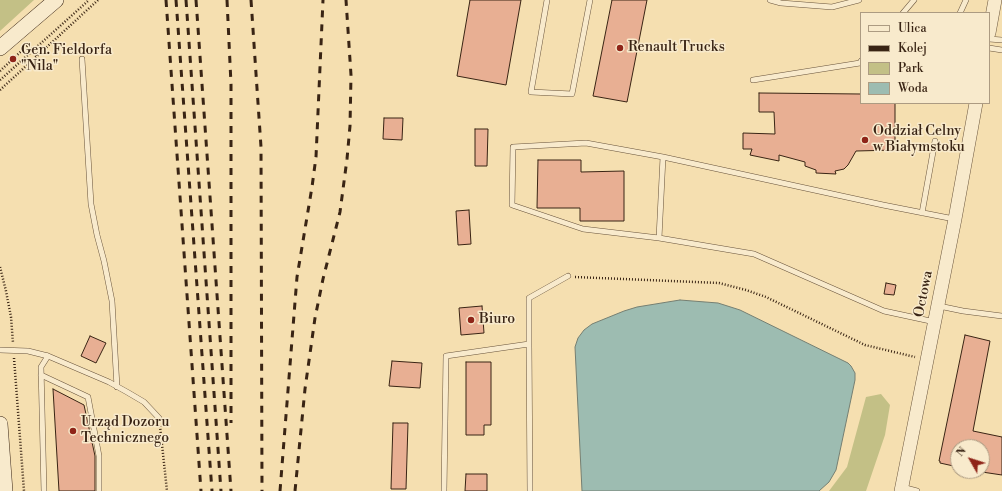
<!DOCTYPE html>
<meta charset="utf-8">
<style>
body{margin:0}
#map{position:relative;width:1002px;height:491px;overflow:hidden;background:#f5dfb0;font-family:"Libre Bodoni",serif}
canvas{display:block}
.legend{position:absolute;left:860px;top:12px;width:130px;height:92px;box-sizing:border-box;background:#f8eacc;border:1px solid #ac9b82;margin:0;padding:5px 7px;list-style:none;font-size:12px;color:#392414}
.legend li{display:flex;align-items:center;gap:8px;height:20px}
.legend b{width:20px;border:1px solid #ac9b82}
.north{position:absolute;left:950px;top:439px;width:40px;height:40px;box-sizing:border-box;background:#f8eacc;border:1px solid #ac9b82;border-radius:50%;rotate:309deg;font-size:11px;font-weight:700;line-height:16px;text-align:center;color:#392414}
.north::after{content:'';display:block;margin:auto;width:14px;height:18px;background:#8f2418;clip-path:polygon(50% 0,100% 100%,50% 72%,0 100%)}
</style>
<div id="map">
<canvas width="1002" height="491"></canvas>
<ul class="legend">
<li><b style="height:5px;background:#f8eacc"></b>Ulica</li>
<li><b style="height:5px;background:#392414"></b>Kolej</li>
<li><b style="height:11px;background:#c3c086"></b>Park</li>
<li><b style="height:11px;background:#9dbcb1"></b>Woda</li>
</ul>
<div class="north">N</div>
</div>
<script>
const g = document.querySelector('canvas').getContext('2d');
g.lineJoin = 'round';
function fillPath(path, color) { g.fillStyle = color; g.fill(path, 'evenodd'); }
const shape = rows => new Path2D(rows.map(r => 'M' + r).join(''));
function trace(path, color, width, dash) { g.strokeStyle = color; g.lineWidth = width; g.lineCap = dash ? 'butt' : 'round'; g.setLineDash(dash || []); g.stroke(path); }
function label(font, color, halo, rows, align = 'center') {
  g.font = font + ' "Libre Bodoni",serif'; g.lineWidth = 3; g.setLineDash([]); g.textBaseline = 'middle'; g.strokeStyle = halo; g.fillStyle = color; for (const [text, x, y, turn = 0] of rows) {
    g.save(); g.translate(x, y); g.rotate((+turn || 0) * Math.PI / 180); g.textAlign = isNaN(turn) ? turn : align; if (halo) g.strokeText(text, 0, 0); g.fillText(text, 0, 0); g.restore();
  }
}
const green = shape([
 [0,0,34,0,0,31],
 [881,394,890,405,885,435,866,491,829,491,847,467,866,397]
]);
const water = shape([
 [680,300,718,303,740,310,848,363,851,366,855,373,855,380,836,470,829,482,819,491,582,491,575,347,578,338,584,330,592,324,624,311,637,307,680,300]
]);
const building = shape([
 [470,0,521,0,506,85,457,76,470,0],
 [612,0,647,0,627,102,593,96,612,0],
 [759,93,861,94,861,103,895,103,895,150,856,151,848,165,844,169,835,171,836,174,816,173,816,170,805,166,805,162,779,155,779,161,750,155,752,149,743,149,743,133,775,134,774,112,759,112,759,93],
 [384,118,403,118,402,140,383,139,384,118],
 [475,129,488,129,487,166,475,166,475,129],
 [538,160,581,160,581,172,624,171,624,221,580,221,580,208,537,208,538,160],
 [469,210,471,244,458,245,456,211,469,210],
 [886,283,896,285,894,295,884,294,886,283],
 [482,306,484,333,461,335,459,308,482,306],
 [965,335,990,341,973,431,1002,437,1002,475,982,472,982,447,958,447,958,467,940,463,940,461,939,461,965,335],
 [90,336,106,343,96,363,81,356,90,336],
 [392,361,422,363,420,388,389,386,392,361],
 [466,362,491,362,491,425,484,425,484,435,466,435,466,362],
 [53,389,84,405,95,456,95,491,59,491,53,389],
 [393,423,408,423,406,489,391,489,393,423],
 [466,474,487,474,487,491,465,491,466,474]
]);
const path = shape([
 [0,71,28,45,37,57],
 [0,80,89,0],
 [0,90,98,0],
 [0,267,6,291,11,317,13,343],
 [575,277,719,283,746,290,766,297,865,345,915,357],
 [14,358,24,491],
 [160,426,167,491]
]);
const service = shape([
 [547,0,531,92,572,94,590,0],
 [770,0,781,3,832,7,859,0],
 [903,13,914,0],
 [960,13,966,0],
 [989,39,1002,40],
 [989,48,1002,50],
 [82,59,91,204,97,235,104,261,112,301,117,387],
 [753,80,860,63,861,61],
 [922,213,935,141],
 [659,238,583,229,512,205,513,147,586,143,663,157],
 [939,306,963,311,1002,316],
 [935,322,884,311,754,254,659,238,663,157,883,205,954,219],
 [529,344,529,298,568,276],
 [0,350,28,351,48,356,109,382,127,392,144,402,159,418],
 [41,375,88,397,99,456,99,491],
 [902,487,917,491],
 [44,491,41,367,48,356],
 [444,491,446,356,529,344,530,491]
]);
const tertiary = shape([
 [989,33,995,0],
 [901,491,955,219,976,103]
]);
const secondary = shape([
 [0,48,56,0],
 [0,424,5,491]
]);
const rail = shape([
 [166,0,201,491],
 [176,0,212,491],
 [186,0,221,491],
 [196,0,231,491],
 [227,0,231,84,231,423],
 [251,0,261,147,262,491],
 [280,491,297,277,312,187,316,157,323,0],
 [295,491,305,389,315,318,323,279,340,212,347,159,350,126,351,75,346,0]
]);
const markers = [
 [620,48,4,"#8f2418"],
 [13,59,4,"#8f2418"],
 [865,140,4,"#8f2418"],
 [471,320,4,"#8f2418"],
 [73,431,4,"#8f2418"]
];
const poiNames = [
 ["Renault Trucks",628,48],
 ["Gen. Fieldorfa",21,51],
 ["\"Nila\"",21,67],
 ["Oddział Celny",873,132],
 ["w Białymstoku",873,148],
 ["Biuro",479,320],
 ["Urząd Dozoru",81,423],
 ["Technicznego",81,439]
];
const streetNames = [
 ["Octowa",924,294,-79]
];
fillPath(green, '#c3c086');
fillPath(water, '#9dbcb1');
trace(water, '#757f72', 1);
fillPath(building, '#e8af93');
trace(building, '#392414', 1);
trace(service, '#68533b', 6);
trace(tertiary, '#68533b', 14);
trace(secondary, '#392414', 16);
trace(path, '#392414', 2.5, [1, 2]);
trace(service, '#f8eacc', 5);
trace(tertiary, '#f8eacc', 13);
trace(secondary, '#f8eacc', 15);
trace(rail, '#392414', 3, [7, 7]);
for (const [x, y, r, color] of markers) { const dot = new Path2D(); dot.arc(x, y, r, 0, 2 * Math.PI); g.fillStyle = color; g.fill(dot); trace(dot, '#f8eacc', 1.5); }
label('14px', '#392414', '#f8eacc', poiNames, 'left');
label('14px', '#392414', '#f8eacc', streetNames);
</script>
